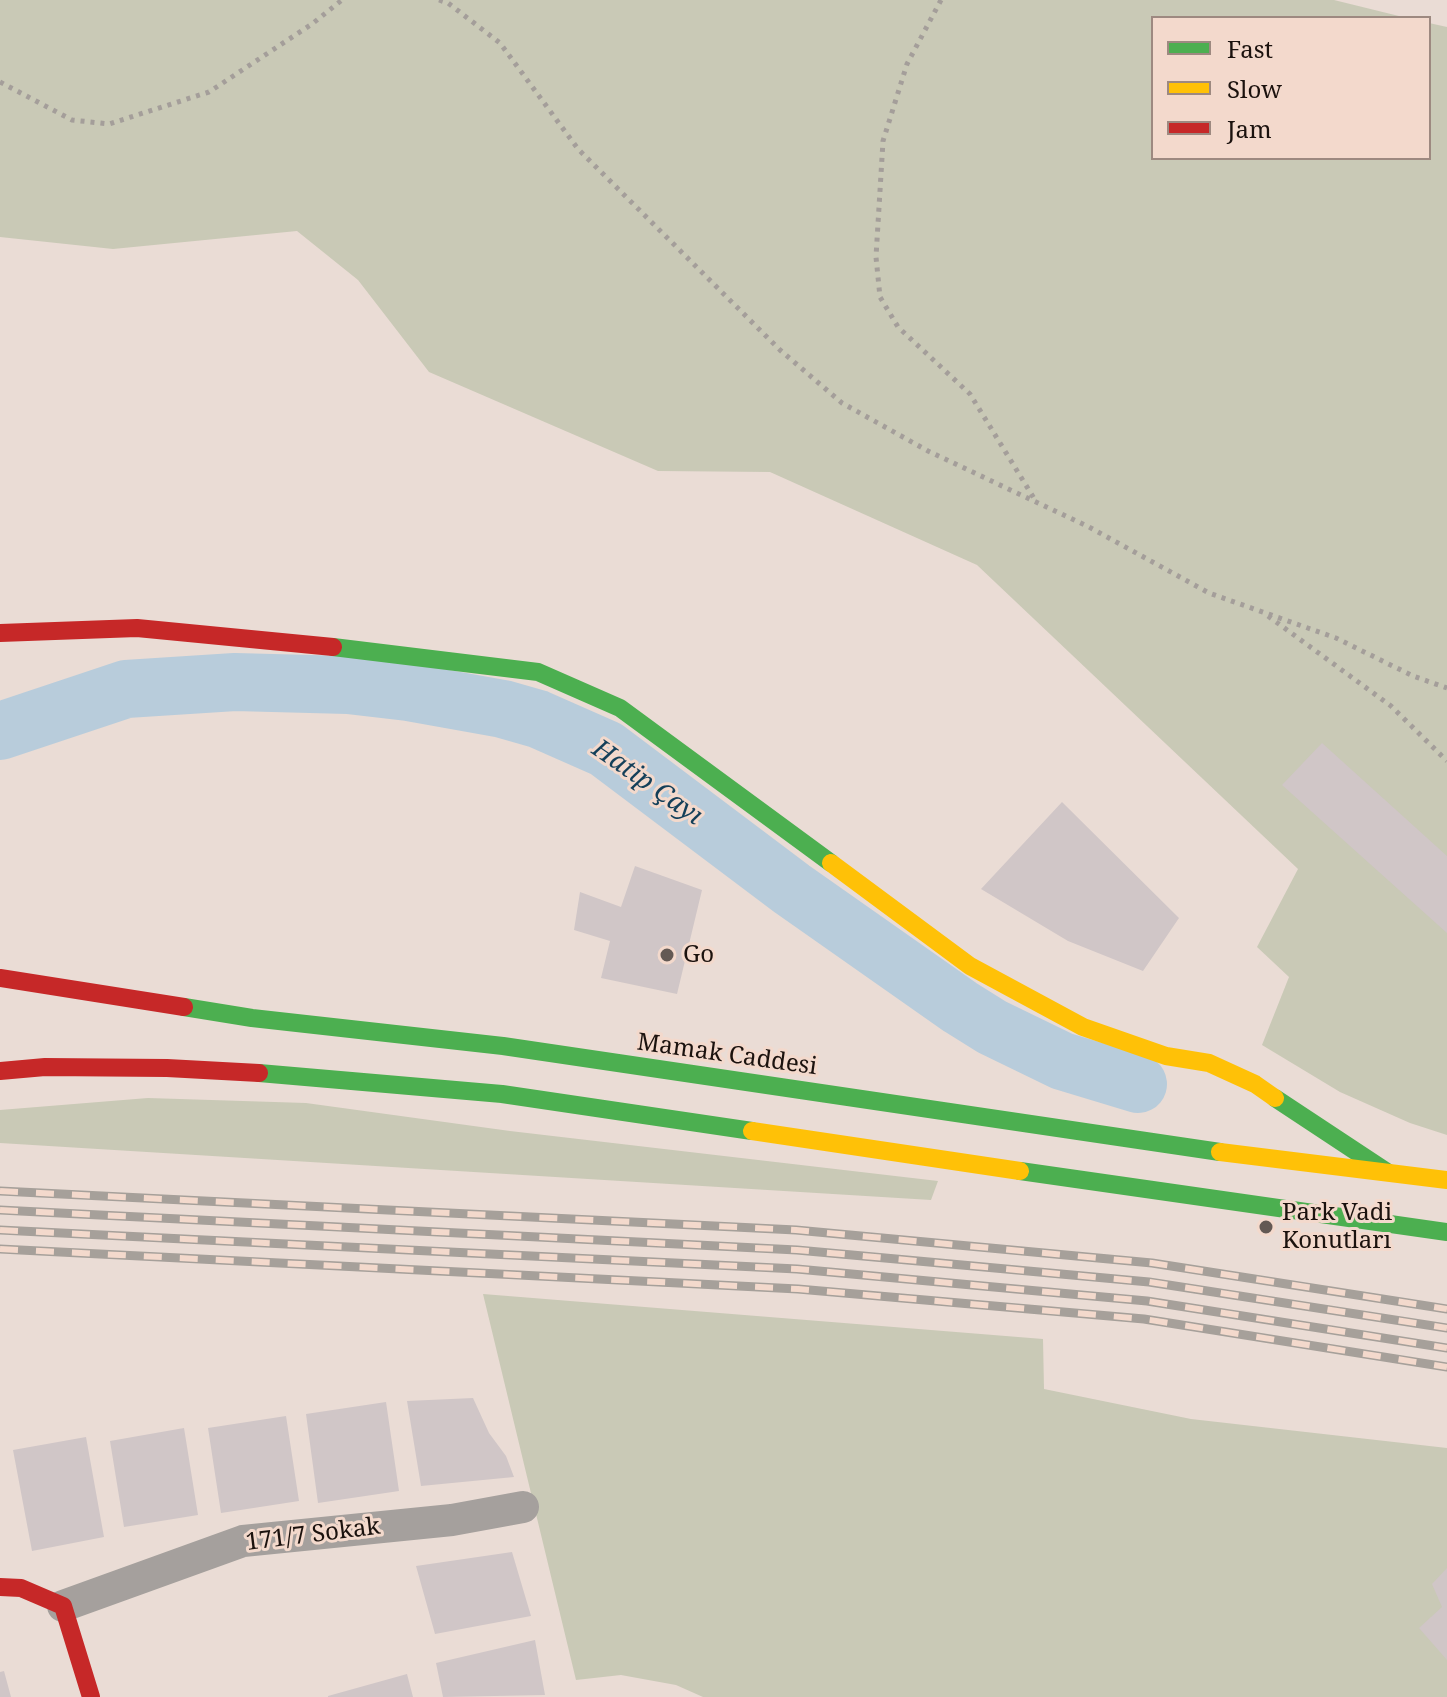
<!DOCTYPE html>
<meta charset="utf-8">
<style>
body{margin:0}
#map{position:relative;width:1447px;height:1697px;overflow:hidden;background:#eadcd5;font-family:"Noto Serif",serif}
canvas{display:block}
.legend{position:absolute;left:1151px;top:16px;width:280px;height:144px;box-sizing:border-box;background:#f3d9cc;border:2px solid #9d8980;margin:0;padding:10px 14px;list-style:none;font-size:24px;color:#1b120e}
.legend li{display:flex;align-items:center;gap:16px;height:40px}
.legend b{width:40px;border:2px solid #9d8980}
</style>
<div id="map">
<canvas width="1447" height="1697"></canvas>
<ul class="legend">
<li><b style="height:10px;background:#4caf50"></b>Fast</li>
<li><b style="height:10px;background:#ffc107"></b>Slow</li>
<li><b style="height:10px;background:#c62828"></b>Jam</li>
</ul>
</div>
<script>
const g = document.querySelector('canvas').getContext('2d');
g.lineJoin = 'round';
function fillPath(path, color) { g.fillStyle = color; g.fill(path, 'evenodd'); }
const shape = rows => new Path2D(rows.map(r => 'M' + r).join(''));
function trace(path, color, width, dash) { g.strokeStyle = color; g.lineWidth = width; g.lineCap = dash ? 'butt' : 'round'; g.setLineDash(dash || []); g.stroke(path); }
function label(font, color, halo, rows, align = 'center') {
  g.font = font + ' "Noto Serif",serif'; g.lineWidth = 6; g.setLineDash([]); g.textBaseline = 'middle'; g.strokeStyle = halo; g.fillStyle = color; for (const [text, x, y, turn = 0] of rows) {
    g.save(); g.translate(x, y); g.rotate((+turn || 0) * Math.PI / 180); g.textAlign = isNaN(turn) ? turn : align; if (halo) g.strokeText(text, 0, 0); g.fillText(text, 0, 0); g.restore();
  }
}
const green = shape([
 [0,0,1334,0,1407,18,1153,18,1153,158,1429,158,1429,23,1447,27,1447,1135,1410,1123,1340,1092,1262,1045,1289,977,1257,947,1298,869,977,565,770,472,658,471,429,372,358,280,297,231,113,249,0,237],
 [148,1098,306,1103,510,1131,938,1181,931,1200,0,1143,0,1110],
 [483,1294,1043,1339,1044,1389,1191,1419,1447,1448,1447,1697,703,1697,676,1685,621,1675,576,1680]
]);
const river = shape([
 [0,731,126,689,235,682,348,685,408,692,503,709,538,719,606,749,792,889,960,1007,992,1027,1062,1061,1138,1084]
]);
const building = shape([
 [1322,743,1447,856,1447,933,1282,785],
 [1062,802,1179,918,1143,971,1068,941,981,889],
 [635,866,702,890,677,994,601,978,610,941,574,930,580,892,621,907],
 [473,1398,489,1433,506,1456,514,1477,421,1486,407,1401],
 [386,1402,399,1491,318,1503,306,1414],
 [286,1416,299,1501,221,1513,208,1428],
 [184,1428,198,1515,124,1527,110,1441],
 [86,1437,104,1537,32,1551,13,1450],
 [512,1552,531,1616,435,1634,416,1566],
 [1447,1568,1447,1660,1419,1628,1442,1607,1432,1584],
 [535,1640,545,1695,443,1697,436,1663],
 [4,1671,11,1697,0,1697,0,1672],
 [407,1674,413,1697,328,1697,328,1696]
]);
const path = shape([
 [439,0,448,3,500,43,578,149,780,350,842,403,928,451,1089,527,1209,593,1336,638,1413,676,1447,688],
 [941,0,907,64,883,141,876,257,880,297,898,327,970,394,1035,500],
 [0,82,72,120,109,124,209,92,312,24,342,0],
 [1268,616,1391,706,1447,761]
]);
const street = shape([
 [63,1606,243,1541,452,1520,523,1507]
]);
const fast = shape([
 [333,647,538,672,620,708,831,863],
 [184,1007,252,1018,503,1046,1220,1152],
 [259,1073,502,1094,752,1131],
 [1275,1098,1387,1172],
 [1020,1171,1447,1232]
]);
const slow = shape([
 [831,863,970,966,1083,1027,1166,1056,1209,1063,1255,1084,1275,1098],
 [752,1131,1020,1171],
 [1220,1152,1447,1180]
]);
const jam = shape([
 [0,633,137,628,333,647],
 [0,978,184,1007],
 [0,1071,45,1067,167,1068,259,1073],
 [0,1587,21,1588,63,1606,91,1697]
]);
const rail = shape([
 [0,1191,796,1230,1152,1263,1447,1309],
 [0,1210,797,1250,1149,1282,1447,1328],
 [0,1230,797,1269,1147,1301,1447,1348],
 [0,1249,798,1289,1144,1319,1447,1367]
]);
const markers = [
 [667,955,8,"#635954"],
 [1266,1227,8,"#635954"]
];
const poiNames = [
 ["Go",683,955],
 ["Park Vadi",1282,1213],
 ["Konutları",1282,1241]
];
const streetNames = [
 ["Mamak Caddesi",727,1055,8],
 ["171/7 Sokak",313,1535,-7]
];
const waterNames = [
 ["Hatip Çayı",647,783,35]
];
fillPath(green, '#c9c9b6');
trace(river, '#b8ccdb', 58);
fillPath(building, '#d0c6c7');
trace(path, '#a49e9a', 5, [4, 6]);
trace(street, '#a5a09d', 32);
trace(fast, '#4caf50', 18);
trace(slow, '#ffc107', 18);
trace(jam, '#c62828', 18);
trace(rail, '#a6a09a', 9);
trace(rail, '#f3d9cc', 6, [18]);
for (const [x, y, r, color] of markers) { const dot = new Path2D(); dot.arc(x, y, r, 0, 2 * Math.PI); g.fillStyle = color; g.fill(dot); trace(dot, '#f3d9cc', 3); }
label('24px', '#1b120e', '#f3d9cc', poiNames, 'left');
label('24px', '#1b120e', '#f3d9cc', streetNames);
label('italic 26px', '#133f59', '#f3d9cc', waterNames);
</script>
